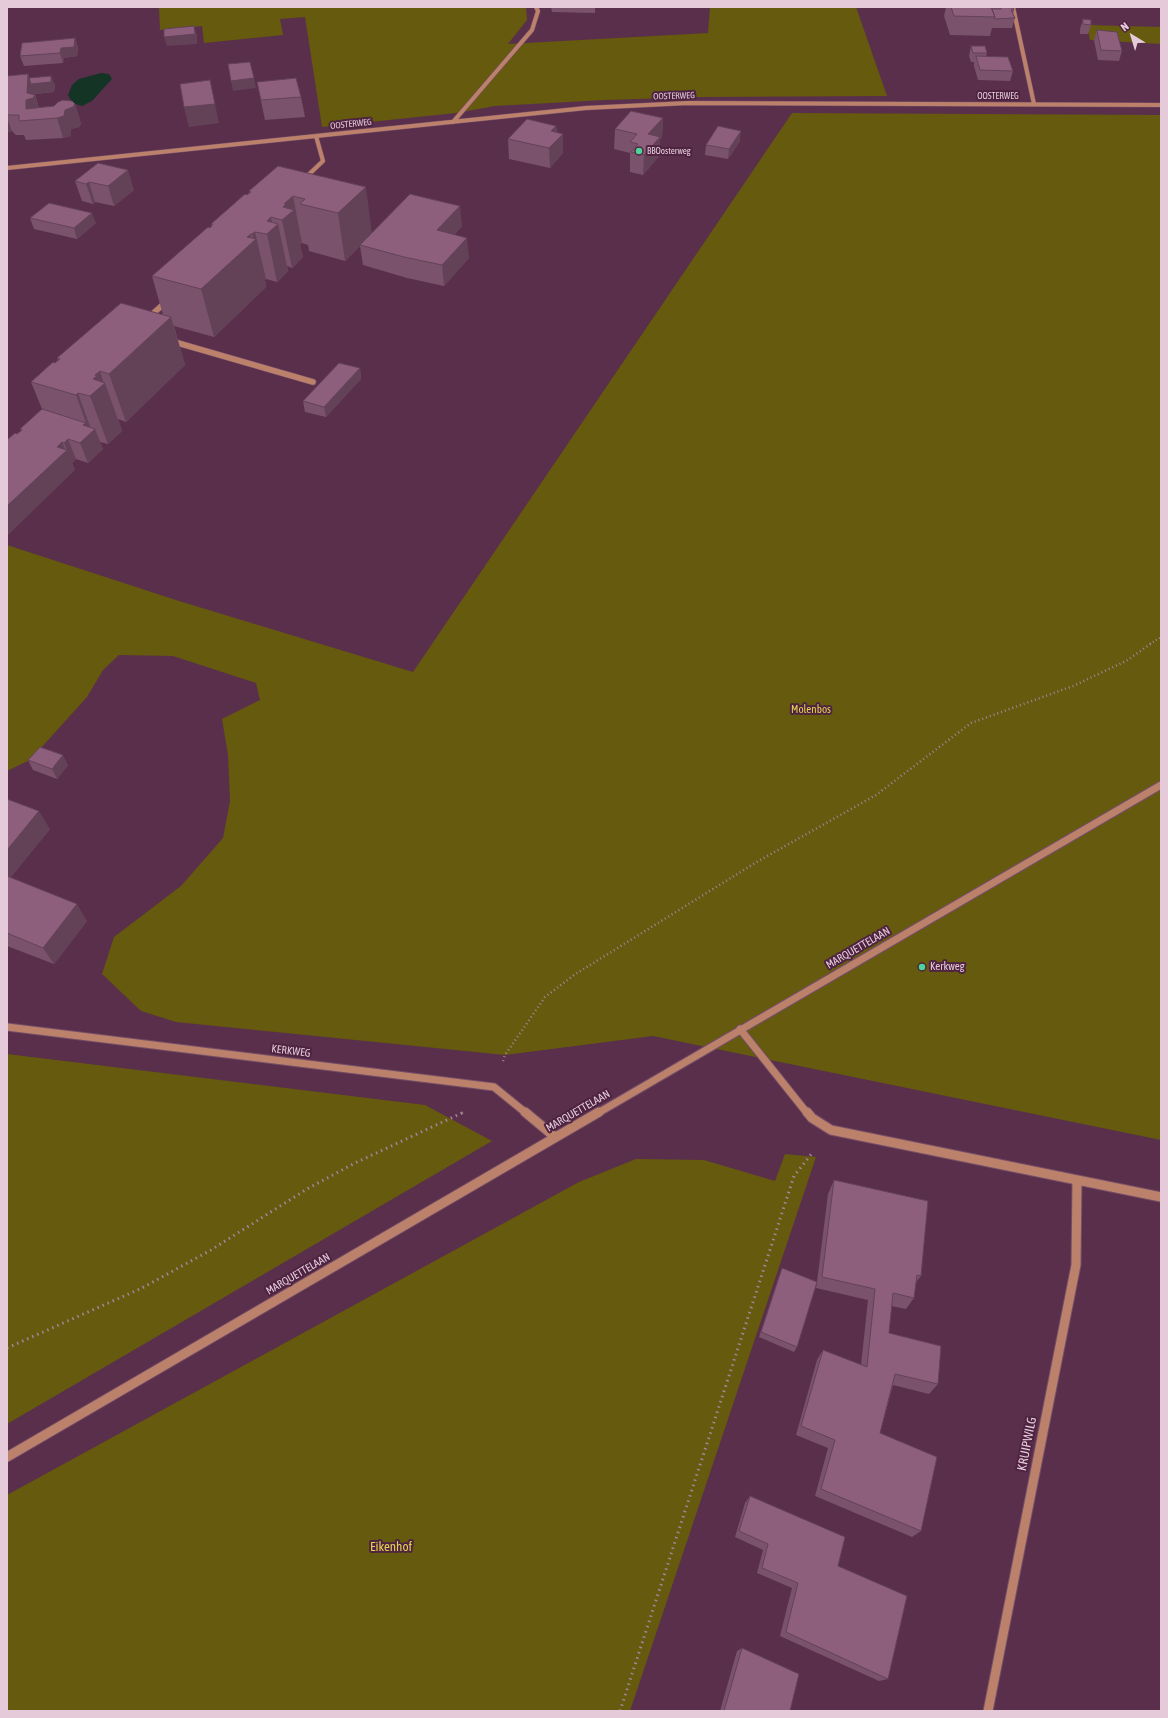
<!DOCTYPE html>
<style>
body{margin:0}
#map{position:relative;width:1168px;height:1718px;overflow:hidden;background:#5a2f4b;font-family:"Asap Condensed",sans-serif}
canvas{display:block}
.frame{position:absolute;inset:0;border:8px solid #e5cada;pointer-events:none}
.north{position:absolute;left:1112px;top:16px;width:40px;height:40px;-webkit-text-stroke:3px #4e2441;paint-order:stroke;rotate:322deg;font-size:11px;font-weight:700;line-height:16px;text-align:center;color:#e5cada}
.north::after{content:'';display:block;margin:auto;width:14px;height:18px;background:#e5cada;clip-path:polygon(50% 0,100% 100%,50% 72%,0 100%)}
</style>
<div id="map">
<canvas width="1168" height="1718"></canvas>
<div class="frame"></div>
<div class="north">N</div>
</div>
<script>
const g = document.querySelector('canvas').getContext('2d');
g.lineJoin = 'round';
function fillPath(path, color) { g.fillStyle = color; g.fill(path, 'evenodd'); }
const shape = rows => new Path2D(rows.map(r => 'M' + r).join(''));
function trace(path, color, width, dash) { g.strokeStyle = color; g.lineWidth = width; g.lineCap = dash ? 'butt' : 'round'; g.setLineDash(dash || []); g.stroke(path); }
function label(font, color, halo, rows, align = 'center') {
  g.font = font + ' "Asap Condensed",sans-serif'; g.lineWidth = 4; g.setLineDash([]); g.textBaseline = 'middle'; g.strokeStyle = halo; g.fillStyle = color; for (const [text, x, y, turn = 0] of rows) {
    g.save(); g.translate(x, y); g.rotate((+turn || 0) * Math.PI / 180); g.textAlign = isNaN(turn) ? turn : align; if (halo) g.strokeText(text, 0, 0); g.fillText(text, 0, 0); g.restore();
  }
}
const green = shape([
 [159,7,526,7,527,20,508,44,708,33,710,7,856,7,887,96,703,97,605,100,495,106,456,113,322,127,305,17,280,19,283,35,204,43,202,26,160,30],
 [1087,25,1161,27,1161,44,1090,40],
 [792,113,1161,115,1161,1140,653,1036,505,1055,176,1022,141,1011,102,974,114,937,181,886,223,838,230,801,228,755,222,719,260,700,256,683,173,656,119,655,103,670,87,697,30,760,7,771,7,545,179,601,413,672],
 [7,1054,425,1105,492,1141,7,1424],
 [785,1154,816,1157,630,1711,7,1711,7,1495,579,1182,636,1159,704,1160,775,1181]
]);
const water = shape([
 [101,73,109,74,112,79,92,101,82,106,72,103,68,95,72,85,79,79]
]);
const pathFar2 = shape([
 [1150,644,1161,637]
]);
const pathFar1 = shape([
 [503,1061,505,1055,545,997,574,975,755,863,876,795,971,723,1073,686,1126,661,1152,643],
 [462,1113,464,1112]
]);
const path = shape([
 [7,1348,142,1288,211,1250,307,1189,355,1163,464,1112],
 [620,1711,794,1176,813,1152]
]);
const minorFar3 = shape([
 [1013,7,1034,104],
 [453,122,532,30,538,11,536,7],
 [7,168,586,108,688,103,1161,105],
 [303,180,323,161,316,136]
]);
const minorFar2 = shape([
 [148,318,167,301],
 [171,341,313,382]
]);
const minorFar1 = shape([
 [7,1027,494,1087,526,1113],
 [740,1029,807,1113],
 [598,1113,1161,785]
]);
const minor = shape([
 [525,1112,555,1137],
 [807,1112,812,1118,831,1130,1161,1197],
 [7,1457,599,1112],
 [988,1711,1076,1265,1077,1181]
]);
const wall = shape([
 [551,7,595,7,595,13,552,12],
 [946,7,1013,7,1014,10,1013,15,1015,18,1012,28,992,28,990,36,950,35,944,16],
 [1083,19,1091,25,1088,34,1080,34,1080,29],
 [1097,30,1122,51,1119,61,1098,60,1094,40],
 [75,38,78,48,77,56,64,58,63,63,24,66,20,56],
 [971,46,987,53,986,56,1013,71,1010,81,978,80,974,66,974,62,971,62,969,56],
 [28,74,29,78,55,85,54,92,35,94,39,108,75,104,81,124,79,127,71,129,71,136,63,138,26,140,24,135,16,135,12,131,7,132,7,76],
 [257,82,301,97,305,117,265,120],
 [663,118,662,138,660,139,659,156,643,175,630,172,630,153,614,149,615,129],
 [556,126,557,132,563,153,550,168,509,159,508,139],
 [740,141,728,159,705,155,706,145],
 [98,163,134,190,114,206,95,202,93,204,82,201,75,181],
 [278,166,372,233,462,226,454,235,469,258,444,286,407,278,363,265,360,246,345,261,309,251,308,245,302,243,300,245,303,257,292,268,287,266,288,271,277,282,266,279,265,280,266,287,214,337,174,326,185,365,126,422,118,419,122,431,108,444,100,442,103,449,88,463,76,459,72,463,75,470,17,434,21,431,20,429,42,409,31,382,58,360,57,358,163,315,152,276,212,226,211,224,249,193,249,191],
 [30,218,96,223,77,239,34,229],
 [360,368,361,379,326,417,305,412,303,401],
 [28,760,68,765,57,779,33,770],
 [7,799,50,829,10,878,87,921,54,964,7,946],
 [834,1180,921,1276,916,1282,914,1298,906,1309,891,1306,889,1333,938,1384,929,1394,893,1385,880,1433,921,1531,912,1537,815,1496,828,1448,796,1435,817,1360,823,1350,861,1365,868,1300,816,1288,817,1282,797,1347,794,1352,759,1337,782,1268,817,1282,828,1194],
 [750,1496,838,1566,888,1679,879,1681,780,1636,792,1588,757,1573,763,1550,735,1537,745,1503],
 [742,1648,790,1711,720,1711,737,1651]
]);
const shadedWall = shape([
 [194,26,197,35,197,44,167,46,164,37],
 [75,38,78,48,77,56,64,58,63,63,60,53,61,48],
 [28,74,31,84,51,76,55,85,54,92,35,94,34,96,35,95,41,115,39,118,7,96],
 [254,78,256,88,233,91,231,81],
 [75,104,81,124,79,127,71,129,71,136,63,138,57,118,65,110],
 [215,104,219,123,189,127,184,107],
 [7,118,12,131,7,132],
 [663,118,662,138,660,139,659,156,643,175,644,155,648,134],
 [556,126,557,140,563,134,563,153,550,168,549,148,551,131],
 [741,131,740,141,728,159,729,149],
 [128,170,134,190,114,206,108,186],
 [89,182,95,202,93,204,86,184],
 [366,187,372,234,360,245,360,246,345,261,338,213],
 [293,196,302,243,300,245,303,257,292,268,282,220,283,207,284,204],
 [460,206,462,226,439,250,437,230],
 [92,213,96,223,77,239,74,228],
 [271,217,273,228,278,224,288,271,277,282,267,234,267,221],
 [255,232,266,279,265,280,266,287,214,337,201,289,247,237,251,234,252,243,254,241,252,234],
 [467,238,469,258,444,286,442,265],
 [171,317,185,365,126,422,109,374],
 [360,368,361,379,326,417,324,407],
 [100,371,104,384,105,383,122,431,108,444,90,396,93,379,95,375],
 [78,393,92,432,95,429,103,449,88,463,80,443,83,425,86,423,76,395],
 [68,439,76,459,72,463,75,470,7,536,7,506,57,447,62,442,66,451,67,450,64,443],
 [63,755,68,765,57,779,52,769],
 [39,811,50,829,7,882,7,850],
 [77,904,87,921,54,964,43,948]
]);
const building = shape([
 [951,7,991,7,995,17,954,16,951,7],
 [1001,7,1013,8,1014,10,1011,10,1015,18,994,19,995,17,992,9,1001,9,1001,7],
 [1083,19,1091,20,1091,25,1083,24,1083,19],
 [194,26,195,34,164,37,164,29,194,26],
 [1097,30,1117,32,1122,51,1101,50,1097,30],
 [75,38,74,47,61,48,60,53,20,56,22,43,75,38],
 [971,46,985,46,987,53,973,53,971,46],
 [976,56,1008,57,1013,71,980,70,976,56],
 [250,62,254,78,231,81,228,64,250,62],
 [28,74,27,93,35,95,33,98,26,100,26,109,54,106,58,102,63,100,72,101,75,104,73,107,65,110,64,116,57,118,19,121,19,115,9,115,7,113,7,76,28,74],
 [51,76,51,82,31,84,29,78,51,76],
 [296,78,301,97,261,100,257,82,296,78],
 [210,80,215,104,184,107,180,84,210,80],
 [631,111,663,118,648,134,660,137,644,155,631,152,638,144,630,142,637,134,615,129,631,111],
 [527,119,556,126,551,131,563,134,549,148,508,139,527,119],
 [718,126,741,131,729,149,706,145,718,126],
 [98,163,128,170,108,186,89,182,86,184,75,181,98,163],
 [278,166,366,187,338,213,300,204,305,199,293,196,284,204,286,204,283,207,294,210,282,220,271,217,267,221,278,224,267,234,255,232,252,234,251,234,247,237,256,239,201,289,152,276,208,227,210,228,213,224,211,224,245,194,247,195,251,192,249,191,278,166],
 [410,194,460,206,437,230,467,238,442,265,404,257,360,245,410,194],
 [49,203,92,213,74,228,30,218,49,203],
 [121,303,171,317,109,374,100,371,95,375,97,376,93,379,105,383,90,396,78,393,76,395,31,382,53,362,55,363,60,359,57,358,121,303],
 [339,363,360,368,324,407,303,401,339,363],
 [42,409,86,423,83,425,95,429,80,443,68,439,64,443,62,442,57,447,67,450,7,506,7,440,15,433,17,434,22,430,20,429,42,409],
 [40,747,63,755,52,769,28,760,40,747],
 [7,799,39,811,7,850,7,799],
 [7,876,77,904,43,948,7,933,7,876],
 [834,1180,928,1201,921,1276,917,1275,914,1298,893,1293,889,1333,941,1346,938,1384,895,1374,880,1433,937,1457,921,1531,821,1489,835,1440,801,1426,823,1350,867,1367,875,1289,822,1277,834,1180],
 [782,1268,817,1282,797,1347,761,1332,782,1268],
 [750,1496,845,1537,838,1566,907,1596,888,1679,786,1632,798,1583,762,1568,768,1544,739,1531,750,1496],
 [742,1648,799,1674,790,1711,724,1711,742,1648]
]);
const markers = [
 [639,151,4,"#4ed399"],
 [922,967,4,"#4ed399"]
];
const farStreetnames = [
 ["OOSTERWEG",674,96,-2],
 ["OOSTERWEG",998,96],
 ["OOSTERWEG",351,124,-6]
];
const farPoinames = [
 ["BBOosterweg",647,151]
];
const parkNames = [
 ["Molenbos",811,710]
];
const streetNames = [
 ["MARQUETTELAAN",858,948,-30],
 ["KERKWEG",291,1051,7],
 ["MARQUETTELAAN",578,1111,-30],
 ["MARQUETTELAAN",298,1274,-30]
];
const poiNames = [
 ["Kerkweg",930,967]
];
const nearStreetnames = [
 ["KRUIPWILG",1027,1444,-79]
];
const nearParknames = [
 ["Eikenhof",391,1547]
];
fillPath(green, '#655a0e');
fillPath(water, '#143425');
trace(minorFar3, '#764e68', 5);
trace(minorFar2, '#764e68', 7);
trace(minorFar1, '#764e68', 9);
trace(minor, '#764e68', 11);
trace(pathFar2, '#a58399', 2, [1, 2.5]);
trace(pathFar1, '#a58399', 2.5, [1, 3]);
trace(path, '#a58399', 3, [1.5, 4]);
trace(minorFar3, '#bc816b', 4);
trace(minorFar2, '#bc816b', 5.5);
trace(minorFar1, '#bc816b', 7);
trace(minor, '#bc816b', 9);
fillPath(wall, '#7a526c');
fillPath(shadedWall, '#634258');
fillPath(building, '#8e5f7d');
trace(building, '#634258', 1);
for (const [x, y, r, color] of markers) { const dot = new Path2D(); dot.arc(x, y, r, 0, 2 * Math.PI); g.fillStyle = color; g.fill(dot); trace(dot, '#4e2441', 1.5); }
label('9px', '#e5cada', '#4e2441', farStreetnames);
label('9px', '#e5cada', '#4e2441', farPoinames, 'left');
label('11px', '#e5d250', '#4e2441', parkNames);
label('11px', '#e5cada', '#4e2441', streetNames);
label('11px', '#e5cada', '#4e2441', poiNames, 'left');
label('13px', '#e5cada', '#4e2441', nearStreetnames);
label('13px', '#e5d250', '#4e2441', nearParknames);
</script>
